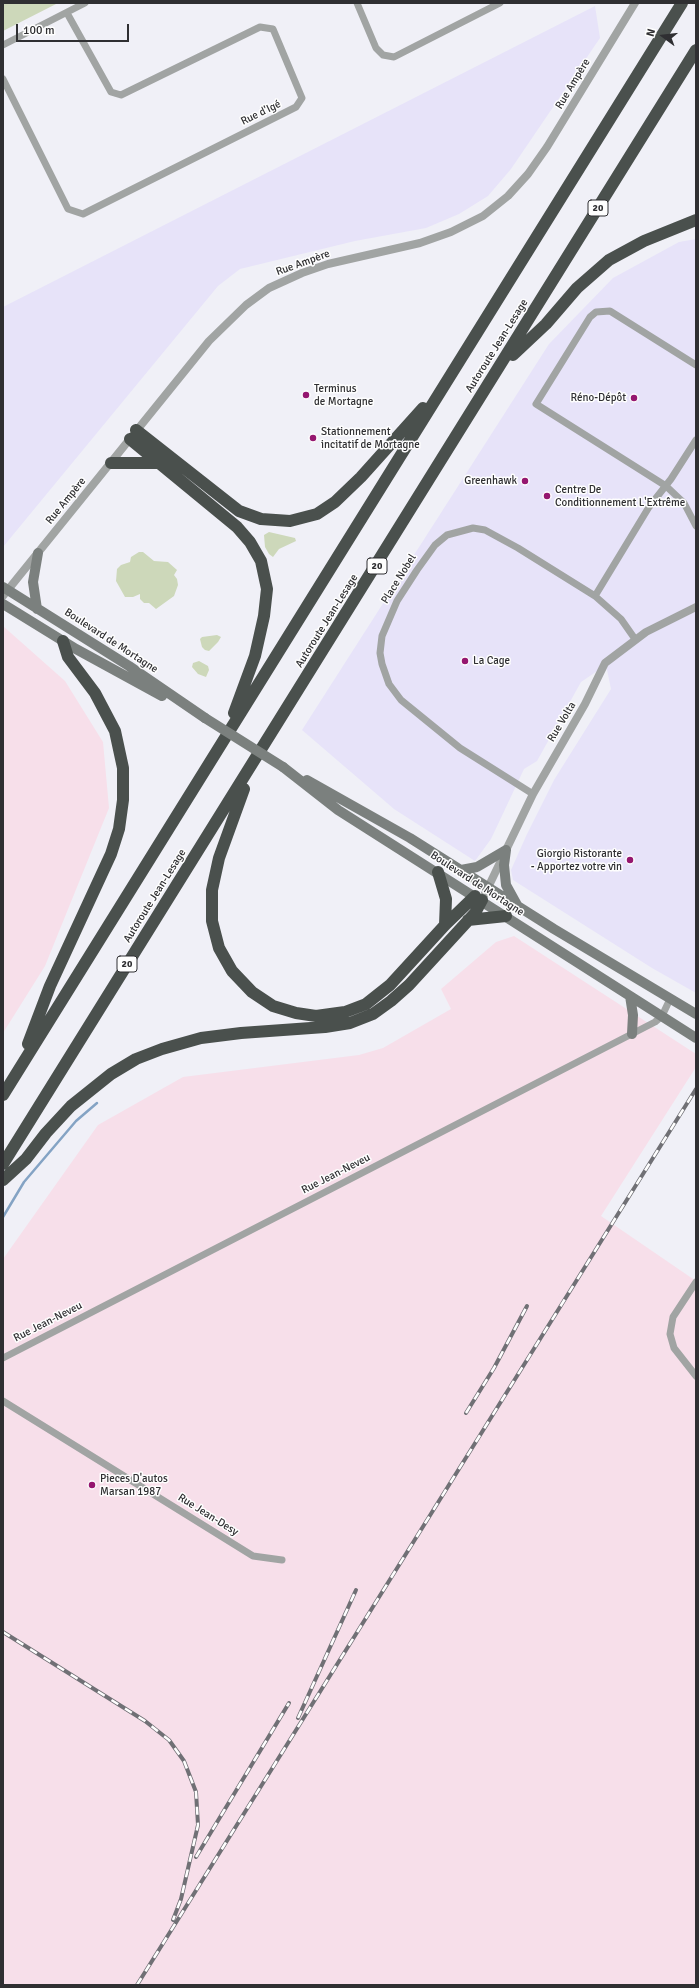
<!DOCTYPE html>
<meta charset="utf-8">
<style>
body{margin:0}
#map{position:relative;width:699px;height:1988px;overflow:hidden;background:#f0f0f7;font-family:Signika,sans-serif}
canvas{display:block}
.frame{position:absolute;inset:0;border:4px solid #2f2f32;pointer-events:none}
.north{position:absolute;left:643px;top:16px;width:40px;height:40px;-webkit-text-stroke:3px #fefefe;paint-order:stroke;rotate:285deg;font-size:11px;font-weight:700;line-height:16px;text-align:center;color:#2f2f32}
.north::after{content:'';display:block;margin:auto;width:14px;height:18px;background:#2f2f32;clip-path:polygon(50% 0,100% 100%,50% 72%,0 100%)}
.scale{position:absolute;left:16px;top:24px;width:113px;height:18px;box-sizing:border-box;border:2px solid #2f2f32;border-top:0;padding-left:5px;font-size:12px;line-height:14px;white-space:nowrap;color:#2f2f32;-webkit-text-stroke:3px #fefefe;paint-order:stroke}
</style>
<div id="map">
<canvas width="699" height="1988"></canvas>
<div class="frame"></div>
<div class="north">N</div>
<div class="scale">100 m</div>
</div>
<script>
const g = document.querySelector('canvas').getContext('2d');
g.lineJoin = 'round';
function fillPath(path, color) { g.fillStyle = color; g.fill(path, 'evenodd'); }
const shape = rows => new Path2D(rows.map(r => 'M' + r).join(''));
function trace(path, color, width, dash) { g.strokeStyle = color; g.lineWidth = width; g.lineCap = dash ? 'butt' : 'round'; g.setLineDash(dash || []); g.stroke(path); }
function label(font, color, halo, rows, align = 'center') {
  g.font = font + ' Signika,sans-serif'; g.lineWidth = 3; g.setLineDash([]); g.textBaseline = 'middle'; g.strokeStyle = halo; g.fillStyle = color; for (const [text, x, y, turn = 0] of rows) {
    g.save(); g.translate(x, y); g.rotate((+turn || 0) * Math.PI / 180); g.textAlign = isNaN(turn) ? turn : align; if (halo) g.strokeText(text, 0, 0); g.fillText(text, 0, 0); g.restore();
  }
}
const commercial = shape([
 [595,6,600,38,511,169,488,196,459,214,426,228,355,241,240,269,218,286,3,547,3,307],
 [696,239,696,993,652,968,513,880,511,870,527,834,554,780,611,689,606,665,581,682,537,761,524,769,491,839,475,861,394,809,302,730,549,344,613,278,679,242]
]);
const industrial = shape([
 [3,626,65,681,103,742,109,808,45,966,3,1033],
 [514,936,696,1054,696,1067,601,1216,696,1281,696,1985,3,1985,3,1259,98,1125,183,1077,359,1055,383,1048,451,1009,441,989,496,942]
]);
const green = shape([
 [3,3,58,3,3,31],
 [269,532,295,538,296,541,279,549,273,557,269,554,265,547,264,535],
 [139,552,143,552,154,561,168,562,177,570,174,575,177,579,178,585,174,596,156,609,149,603,144,603,140,599,140,594,133,597,125,597,116,581,117,569,121,565,130,562,131,557],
 [217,635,221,637,218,642,209,651,205,650,202,647,200,639,202,637],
 [199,661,208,666,209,670,206,677,198,674,192,667,193,663]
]);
const stream = shape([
 [3,1217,24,1182,76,1121,97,1103]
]);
const minor = shape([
 [357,3,376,48,383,55,394,57,500,3],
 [3,45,85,3],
 [3,79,68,209,83,214,296,107,302,98,273,29,260,27,121,95,111,92,67,13],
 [696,365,610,311,596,312,590,317,536,404,666,486,684,503,696,526],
 [595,596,649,507,671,479,696,440],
 [533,794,460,748,401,700,389,684,382,664,380,653,382,636,397,601,417,570,435,545,447,535,473,528,485,530,518,548,595,596,621,619,635,639],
 [696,1282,673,1317,670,1334,674,1348,696,1376],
 [3,1358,655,1022,662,1016,670,999],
 [3,1401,253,1556,282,1560]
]);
const tertiary = shape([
 [3,596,209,341,246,305,269,288,302,273,328,264,420,243,451,232,483,216,508,196,528,174,547,147,635,3],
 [482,900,533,794,585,704,605,663,646,632,696,607]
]);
const secondary = shape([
 [3,587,129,666,205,718],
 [3,604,76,649,162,696],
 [37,609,33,582,38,553],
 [283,767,338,810,696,1038],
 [307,780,410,838,554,929,696,1014],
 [506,850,504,865,506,885,517,905],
 [461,870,477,867,506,850],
 [630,996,633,1015,632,1034]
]);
const motorway = shape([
 [513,355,546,324,577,288,609,260,644,241,696,220],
 [136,430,239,511,261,519,290,521,317,514,335,502,361,477,423,408],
 [130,439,237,527,250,542,261,561,267,589,264,616,255,656,234,713],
 [111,463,159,463],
 [244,789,219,858,212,890,212,921,219,948,232,971,252,992,273,1006,296,1013,316,1016,345,1012,366,1004,390,985,445,925,475,896],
 [438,872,446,899,445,925],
 [468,920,506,916],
 [28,1044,50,986,111,854,119,829,123,800,123,768,115,731,95,693,68,657,63,641],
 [3,1095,682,3],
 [3,1164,696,50],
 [3,1180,26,1159,46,1133,71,1106,111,1074,136,1059,162,1049,201,1038,241,1033,325,1027,350,1023,373,1014,391,1001,409,985,475,913,482,900]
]);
const rail = shape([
 [466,1413,494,1368,527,1306],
 [3,1632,145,1721,169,1740,184,1761,196,1792,198,1825,181,1899,173,1920],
 [298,1718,356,1590],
 [196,1857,289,1703],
 [137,1985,696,1089]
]);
const secondaryBridge = shape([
 [205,718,283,767]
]);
const markers = [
 [306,395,4,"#95166f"],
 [634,398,4,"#95166f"],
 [313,438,4,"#95166f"],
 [525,481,4,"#95166f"],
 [547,496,4,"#95166f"],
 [465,661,4,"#95166f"],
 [630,860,4,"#95166f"],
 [92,1485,4,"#95166f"]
];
const shields = [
 [598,208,20],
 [377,566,20],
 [127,964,20]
];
const shieldNames = [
 ["20",598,208],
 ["20",377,566],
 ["20",127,964]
];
const streetNames = [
 ["Rue Ampère",573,84,-59],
 ["Rue d'Igé",261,113,-26],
 ["Rue Ampère",303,263,-20],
 ["Autoroute Jean-Lesage",497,346,-58],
 ["Rue Ampère",66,501,-51],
 ["Place Nobel",399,579,-58],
 ["Autoroute Jean-Lesage",327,621,-58],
 ["Boulevard de Mortagne",111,641,33],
 ["Rue Volta",562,722,-59],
 ["Boulevard de Mortagne",477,884,33],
 ["Autoroute Jean-Lesage",155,896,-58],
 ["Rue Jean-Neveu",336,1174,-27],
 ["Rue Jean-Neveu",48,1322,-27],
 ["Rue Jean-Desy",208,1515,32]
];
const poiNames = [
 ["Terminus",314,389],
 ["de Mortagne",314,402],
 ["Réno-Dépôt",626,398,"right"],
 ["Stationnement",321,432],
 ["incitatif de Mortagne",321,445],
 ["Greenhawk",517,481,"right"],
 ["Centre De",555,490],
 ["Conditionnement L'Extrême",555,503],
 ["La Cage",473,661],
 ["Giorgio Ristorante",622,854,"right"],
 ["- Apportez votre vin",622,867,"right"],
 ["Pieces D'autos",100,1479],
 ["Marsan 1987",100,1492]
];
fillPath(commercial, '#e7e3f9');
fillPath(industrial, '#f7dfea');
fillPath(green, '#cdd8ba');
trace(stream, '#84a3c4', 2.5);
trace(minor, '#a1a4a3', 7);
trace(tertiary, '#a1a4a3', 8);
trace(secondary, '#7b807e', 10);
trace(motorway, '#4a504d', 12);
trace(rail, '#707075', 4);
trace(rail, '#fefefe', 2.5, [8]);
trace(secondaryBridge, '#7b807e', 10);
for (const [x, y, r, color] of markers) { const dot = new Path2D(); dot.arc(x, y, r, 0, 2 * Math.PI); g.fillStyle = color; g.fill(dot); trace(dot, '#fefefe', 1.5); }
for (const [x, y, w] of shields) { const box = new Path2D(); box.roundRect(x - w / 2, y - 8, w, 16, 3); g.fillStyle = '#fefefe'; g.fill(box); trace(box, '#2f2f32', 1); }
label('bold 10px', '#2f2f32', null, shieldNames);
label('11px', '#2f2f32', '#fefefe', streetNames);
label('11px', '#2f2f32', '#fefefe', poiNames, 'left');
</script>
